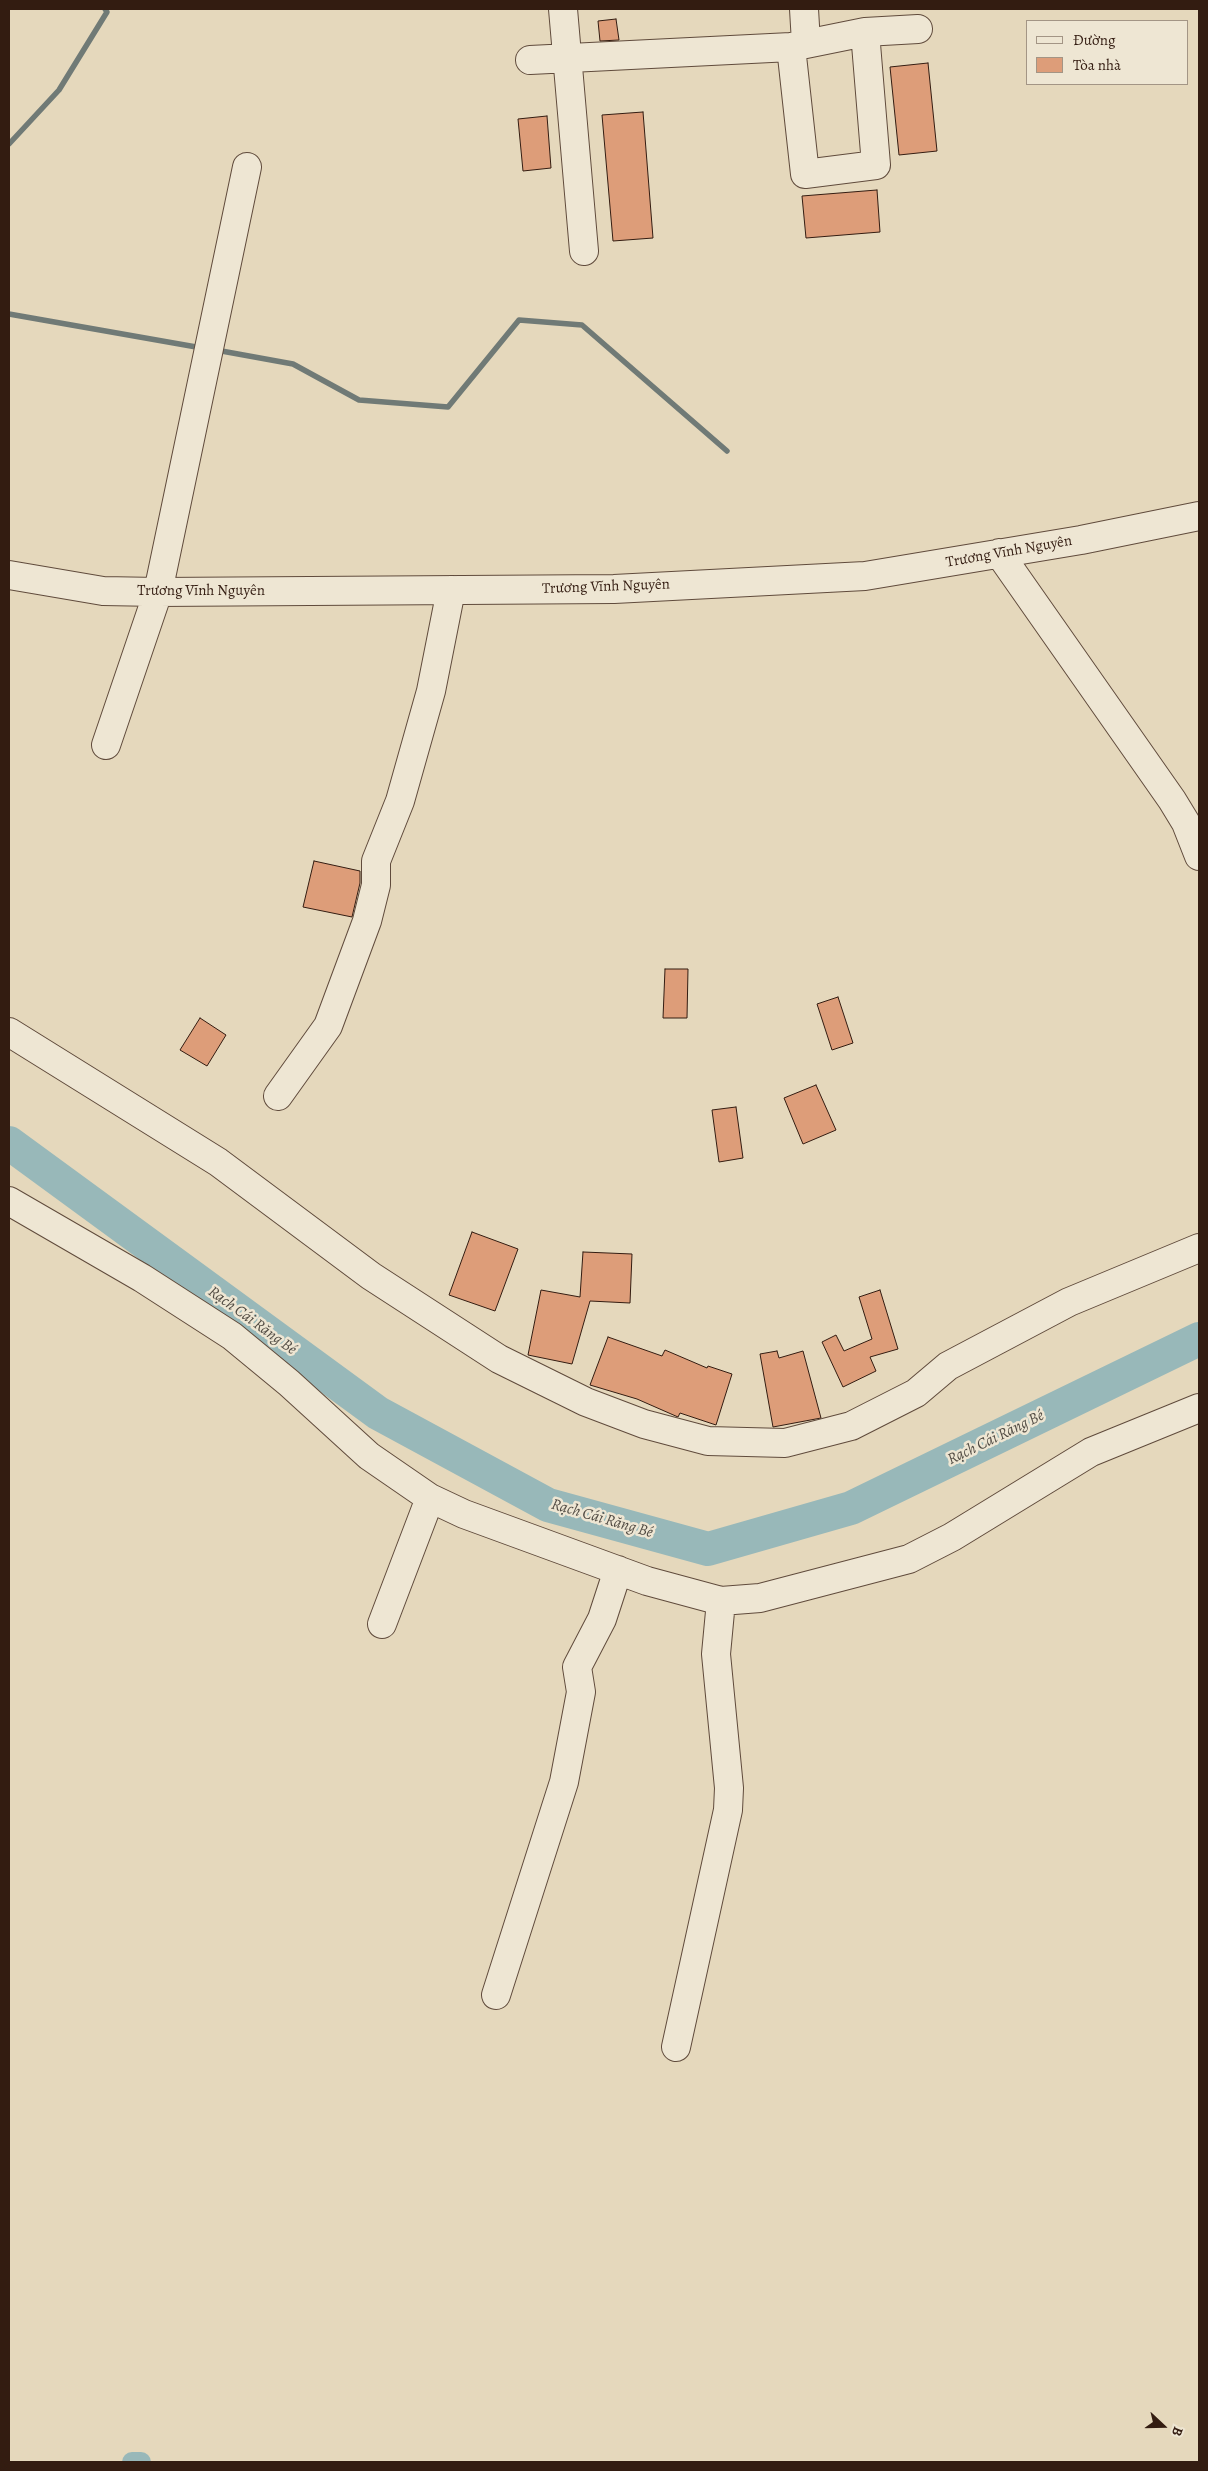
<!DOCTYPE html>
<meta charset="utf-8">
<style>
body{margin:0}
#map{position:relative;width:1208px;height:2471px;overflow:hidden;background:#e5d8bc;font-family:Alegreya,serif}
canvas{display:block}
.frame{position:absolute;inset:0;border:10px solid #331c11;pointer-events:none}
.legend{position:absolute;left:1026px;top:20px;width:162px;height:65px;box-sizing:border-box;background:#eee6d3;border:1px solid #a39585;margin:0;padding:6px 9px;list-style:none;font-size:15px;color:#331c11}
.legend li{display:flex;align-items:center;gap:10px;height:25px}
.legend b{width:25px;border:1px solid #a39585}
.north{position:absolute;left:1138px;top:2401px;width:50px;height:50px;-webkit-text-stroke:4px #eee6d3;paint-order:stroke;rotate:111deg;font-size:14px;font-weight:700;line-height:20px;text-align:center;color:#331c11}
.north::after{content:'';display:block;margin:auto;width:18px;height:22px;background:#331c11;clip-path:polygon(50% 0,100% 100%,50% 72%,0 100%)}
</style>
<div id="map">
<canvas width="1208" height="2471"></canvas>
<div class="frame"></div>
<ul class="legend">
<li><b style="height:6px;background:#eee6d3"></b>Đường</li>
<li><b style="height:14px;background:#dd9d79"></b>Tòa nhà</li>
</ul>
<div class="north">B</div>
</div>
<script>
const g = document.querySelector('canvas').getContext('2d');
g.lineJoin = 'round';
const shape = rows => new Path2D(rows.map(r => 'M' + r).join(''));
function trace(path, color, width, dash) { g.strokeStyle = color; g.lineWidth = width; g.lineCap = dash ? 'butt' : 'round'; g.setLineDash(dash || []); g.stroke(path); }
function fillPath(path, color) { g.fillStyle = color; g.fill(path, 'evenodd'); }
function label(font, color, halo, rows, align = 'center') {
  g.font = font + ' Alegreya,serif'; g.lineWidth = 5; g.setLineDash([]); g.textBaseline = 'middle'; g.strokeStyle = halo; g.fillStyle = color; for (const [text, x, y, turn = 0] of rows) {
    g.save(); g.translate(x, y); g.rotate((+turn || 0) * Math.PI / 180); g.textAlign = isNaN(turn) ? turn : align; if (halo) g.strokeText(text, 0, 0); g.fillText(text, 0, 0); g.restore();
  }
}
const stream = shape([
 [9,144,59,90,107,12,105,9],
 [9,314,202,348],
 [216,350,293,364,359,400,448,407,519,320,582,325,727,451]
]);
const canal = shape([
 [132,2462,141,2462]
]);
const river = shape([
 [9,1143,378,1413,548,1505,708,1549,851,1508,1199,1339]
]);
const building = shape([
 [616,19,619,40,600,41,598,21,616,19],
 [928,63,937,151,899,155,890,67,928,63],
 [643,112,653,238,613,241,602,115,643,112],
 [547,116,551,168,523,171,518,119,547,116],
 [877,190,880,232,806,238,802,196,877,190],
 [314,861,360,871,360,883,352,917,303,907,314,861],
 [665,969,688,969,687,1018,663,1018,665,969],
 [838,997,853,1043,832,1050,817,1004,838,997],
 [200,1018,226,1035,207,1066,180,1050,200,1018],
 [816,1085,836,1130,803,1144,784,1098,816,1085],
 [736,1107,743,1158,719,1162,712,1110,736,1107],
 [472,1232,518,1249,495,1311,449,1295,472,1232],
 [583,1252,632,1254,630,1303,590,1301,572,1364,528,1355,541,1290,580,1297,583,1252],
 [880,1290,898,1349,870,1357,876,1371,843,1387,822,1342,836,1335,844,1351,872,1339,859,1297,880,1290],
 [608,1337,662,1356,665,1350,707,1368,708,1366,732,1374,716,1425,680,1413,678,1417,637,1399,590,1385,608,1337],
 [777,1351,779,1358,803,1351,821,1418,773,1427,760,1354,777,1351]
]);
const minor = shape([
 [563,9,584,251],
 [804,9,806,43],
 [791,47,805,174,876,165,865,32],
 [530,60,791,47,865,32,918,29],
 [999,553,1172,800,1186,823,1199,856],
 [9,575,103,591,158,592,614,589,865,576,1081,540,1199,516],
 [106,745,158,592,247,167],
 [9,1032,218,1162,371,1276,499,1359,586,1402,644,1424,708,1441,785,1443,851,1426,916,1393,948,1366,1069,1302,1199,1248],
 [278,1096,328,1026,367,921,376,885,376,861,400,801,431,691,451,590],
 [9,1201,142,1278,232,1336,289,1383,369,1456,430,1498,464,1514,647,1581,721,1601,760,1598,909,1559,952,1537,1091,1452,1199,1408],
 [382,1624,430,1498],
 [496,1995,564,1782,581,1692,577,1667,602,1619,618,1570],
 [676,2047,728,1810,729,1788,716,1654,721,1601]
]);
const streetNames = [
 ["Trương Vĩnh Nguyên",1009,552,-10],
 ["Trương Vĩnh Nguyên",606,587,-2],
 ["Trương Vĩnh Nguyên",201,591]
];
const waterNames = [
 ["Rạch Cái Răng Bé",252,1321,36],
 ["Rạch Cái Răng Bé",996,1438,-26],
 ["Rạch Cái Răng Bé",602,1519,16]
];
trace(stream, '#707a76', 5.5);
trace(canal, '#98b8b9', 20);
trace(river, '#98b8b9', 34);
fillPath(building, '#dd9d79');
trace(building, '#331c11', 1);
trace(minor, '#604b3c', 30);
trace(minor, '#eee6d3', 28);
label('15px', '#331c11', '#eee6d3', streetNames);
label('italic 16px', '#514b43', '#eee6d3', waterNames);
</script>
